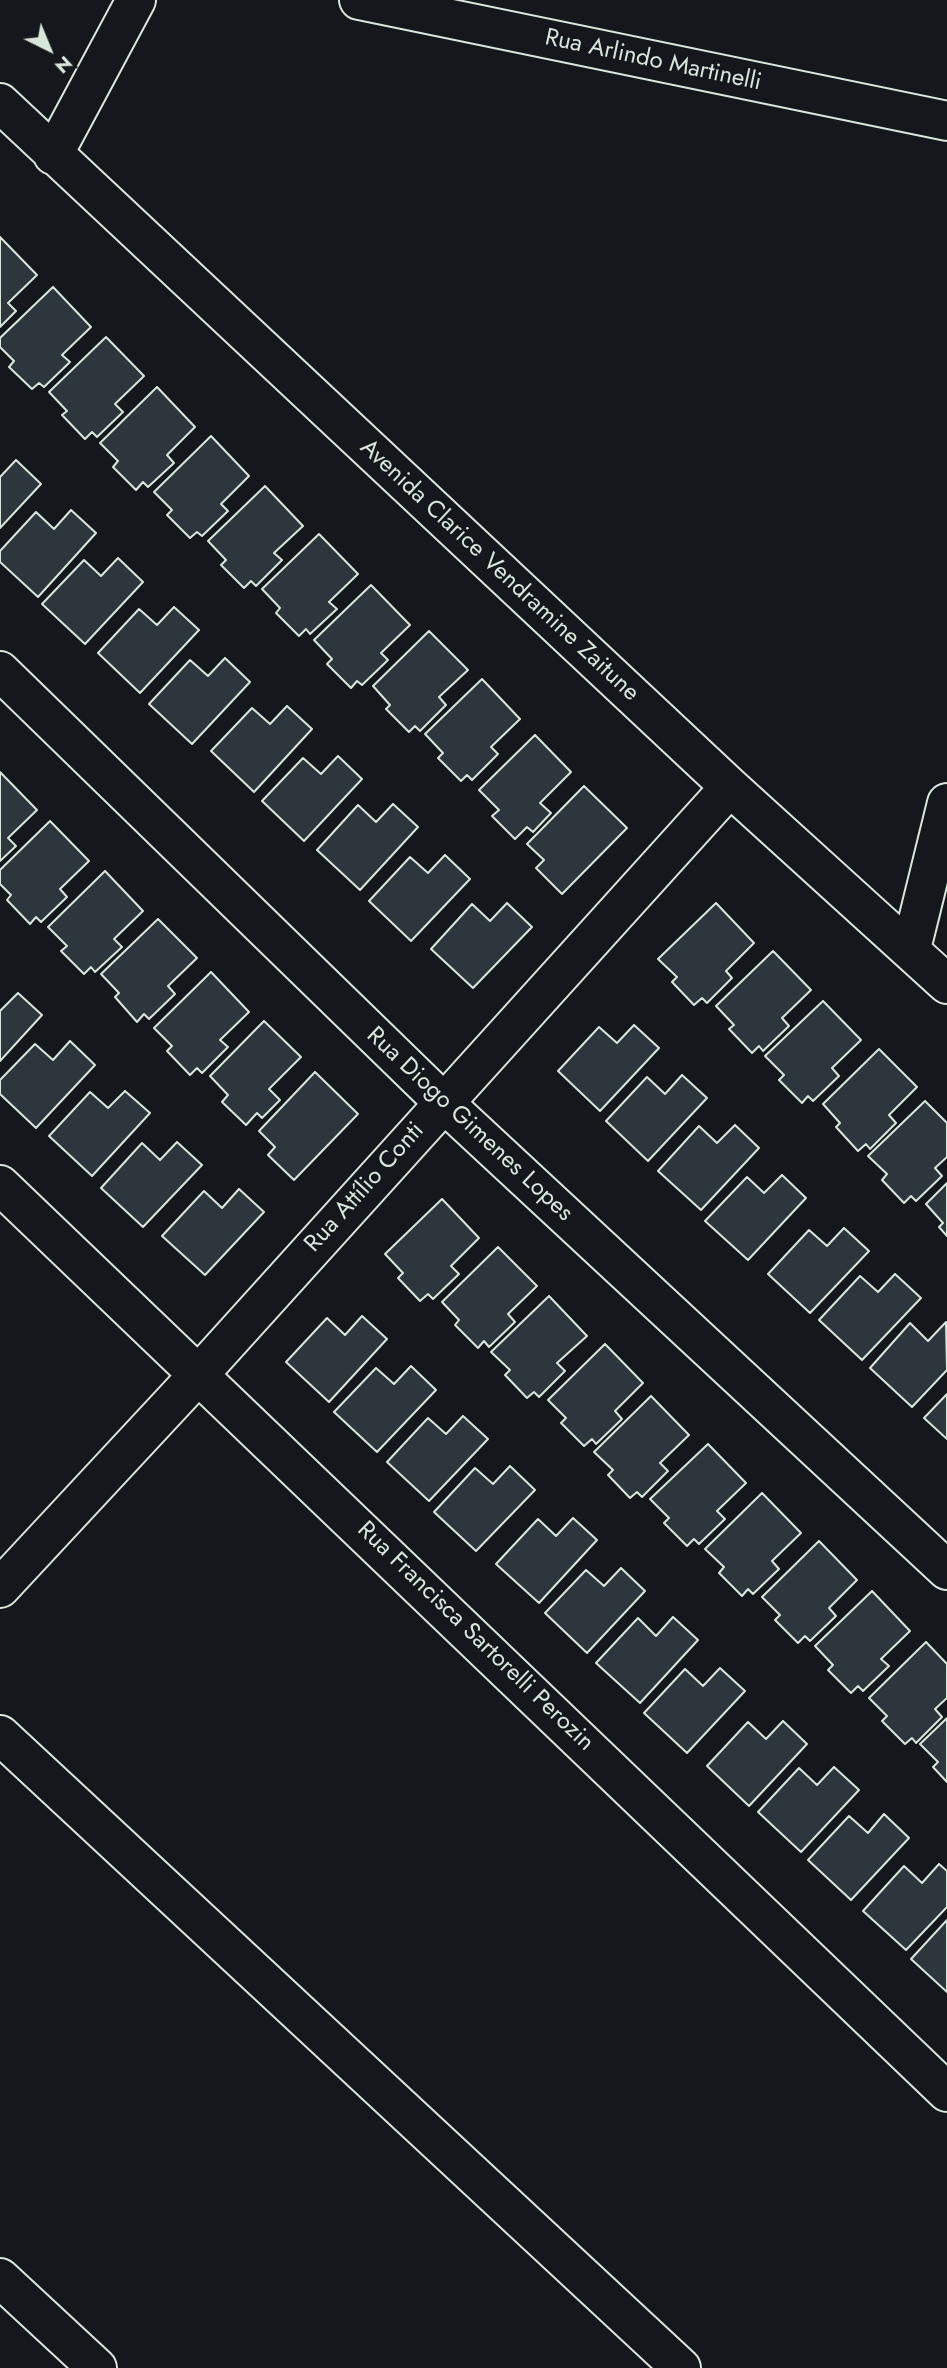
<!DOCTYPE html>
<meta charset="utf-8">
<style>
body{margin:0}
#map{position:relative;width:947px;height:2368px;overflow:hidden;background:#14181c;font-family:Jost,sans-serif}
canvas{display:block}
.north{position:absolute;left:14px;top:14px;width:70px;height:70px;-webkit-text-stroke:5px #14181c;paint-order:stroke;rotate:137deg;font-size:19px;font-weight:700;line-height:28px;text-align:center;color:#d8e6dc}
.north::after{content:'';display:block;margin:auto;width:24px;height:32px;background:#d8e6dc;clip-path:polygon(50% 0,100% 100%,50% 72%,0 100%)}
</style>
<div id="map">
<canvas width="947" height="2368"></canvas>
<div class="north">N</div>
</div>
<script>
const g = document.querySelector('canvas').getContext('2d');
g.lineJoin = 'round';
function fillPath(path, color) { g.fillStyle = color; g.fill(path, 'evenodd'); }
const shape = rows => new Path2D(rows.map(r => 'M' + r).join(''));
function trace(path, color, width, dash) { g.strokeStyle = color; g.lineWidth = width; g.lineCap = dash ? 'butt' : 'round'; g.setLineDash(dash || []); g.stroke(path); }
function label(font, color, halo, rows, align = 'center') {
  g.font = font + ' Jost,sans-serif'; g.lineWidth = 5; g.setLineDash([]); g.textBaseline = 'middle'; g.strokeStyle = halo; g.fillStyle = color; for (const [text, x, y, turn = 0] of rows) {
    g.save(); g.translate(x, y); g.rotate((+turn || 0) * Math.PI / 180); g.textAlign = isNaN(turn) ? turn : align; if (halo) g.strokeText(text, 0, 0); g.fillText(text, 0, 0); g.restore();
  }
}
const building = shape([
 [0,237,37,275,8,303,16,311,0,327,0,237],
 [53,287,91,327,62,355,70,362,44,387,39,383,32,389,9,367,14,361,0,347,0,338,53,287],
 [106,337,144,376,115,404,123,412,97,437,92,432,85,439,62,415,67,411,49,392,106,337],
 [157,387,195,427,167,455,174,463,148,487,143,482,136,490,113,467,118,461,100,443,157,387],
 [211,436,249,476,221,504,228,511,202,536,197,532,190,538,167,515,172,510,154,492,211,436],
 [16,460,41,484,0,528,0,477,16,460],
 [265,486,303,526,274,553,282,560,256,586,251,581,244,588,221,565,226,560,208,541,265,486],
 [71,510,96,533,38,597,0,562,0,551,36,512,54,529,71,510],
 [319,534,358,574,329,602,337,609,310,634,306,629,299,636,276,613,280,608,262,589,319,534],
 [118,558,143,582,85,644,42,604,84,560,101,576,118,558],
 [371,585,410,625,381,653,388,660,362,685,357,681,351,688,327,664,332,659,314,640,371,585],
 [174,607,199,630,140,693,98,653,139,609,157,625,174,607],
 [429,631,468,670,439,697,446,705,420,731,415,726,409,732,386,709,390,705,373,686,429,631],
 [225,658,250,682,192,744,149,704,190,660,208,676,225,658],
 [482,679,520,719,491,747,498,754,472,780,467,775,461,781,438,758,443,753,425,734,482,679],
 [287,706,312,729,254,792,211,751,252,708,270,724,287,706],
 [535,735,571,772,540,803,551,813,533,832,527,827,515,839,492,816,499,810,479,790,535,735],
 [338,756,362,779,304,841,262,801,303,758,321,774,338,756],
 [0,772,37,810,8,838,16,846,0,861,0,772],
 [584,786,627,828,562,894,536,868,544,860,527,844,584,786],
 [393,804,418,827,360,890,317,850,358,805,376,822,393,804],
 [50,821,89,861,60,889,67,897,41,922,36,917,30,924,7,900,11,895,0,884,0,870,50,821],
 [445,855,470,879,411,941,369,901,410,857,428,873,445,855],
 [105,871,143,911,114,939,122,947,95,972,91,967,84,974,61,951,67,946,48,927,105,871],
 [507,903,532,927,473,988,431,949,472,904,490,921,507,903],
 [716,903,754,943,726,971,732,978,707,1003,702,998,694,1005,672,982,677,977,658,959,716,903],
 [158,919,197,958,168,986,175,994,149,1019,144,1014,137,1022,115,997,119,993,101,974,158,919],
 [773,951,811,990,782,1018,789,1026,763,1051,759,1046,752,1053,729,1029,734,1025,716,1006,773,951],
 [211,972,249,1012,220,1040,228,1047,202,1073,197,1068,190,1075,167,1051,172,1046,154,1028,211,972],
 [18,993,42,1015,0,1061,0,1011,18,993],
 [823,1001,861,1040,832,1068,839,1076,813,1101,808,1096,802,1103,779,1080,784,1075,765,1056,823,1001],
 [264,1021,301,1057,269,1089,280,1100,262,1118,257,1113,246,1125,222,1102,228,1095,210,1076,264,1021],
 [634,1025,659,1048,600,1111,558,1071,599,1027,617,1043,634,1025],
 [70,1041,95,1065,36,1128,0,1094,0,1080,35,1044,53,1060,70,1041],
 [879,1049,917,1087,889,1115,896,1123,870,1149,866,1144,858,1151,836,1127,840,1123,823,1104,879,1049],
 [315,1072,358,1114,294,1180,268,1155,275,1147,259,1131,315,1072],
 [682,1075,707,1098,648,1161,606,1121,647,1077,665,1094,682,1075],
 [125,1091,150,1113,92,1176,49,1136,90,1092,108,1108,125,1091],
 [925,1101,947,1123,947,1157,935,1168,942,1176,916,1201,911,1196,904,1203,882,1180,887,1174,868,1156,925,1101],
 [735,1125,759,1148,701,1210,658,1171,699,1126,717,1143,735,1125],
 [177,1142,202,1165,143,1227,101,1188,142,1143,160,1160,177,1142],
 [782,1175,806,1198,748,1260,705,1221,747,1177,764,1193,782,1175],
 [947,1183,947,1236,939,1227,943,1223,926,1204,947,1183],
 [239,1189,264,1212,205,1275,162,1236,204,1191,222,1208,239,1189],
 [442,1199,479,1238,451,1266,459,1274,433,1299,428,1294,420,1301,398,1278,403,1273,385,1254,442,1199],
 [844,1228,869,1251,810,1313,768,1274,809,1230,827,1246,844,1228],
 [498,1247,537,1286,508,1314,515,1322,489,1347,484,1341,478,1348,455,1325,459,1320,442,1302,498,1247],
 [895,1274,921,1298,862,1360,819,1320,860,1276,878,1292,895,1274],
 [549,1296,587,1336,557,1363,565,1371,539,1397,534,1392,527,1398,505,1375,510,1370,491,1352,549,1296],
 [362,1316,387,1339,329,1402,286,1362,327,1318,345,1335,362,1316],
 [946,1322,947,1370,912,1407,870,1368,910,1323,928,1341,946,1322],
 [605,1344,643,1383,615,1411,622,1419,596,1444,592,1439,584,1446,561,1423,566,1418,548,1400,605,1344],
 [411,1366,436,1390,377,1452,334,1412,376,1368,394,1384,411,1366],
 [947,1394,947,1439,924,1418,947,1394],
 [651,1396,689,1435,660,1463,668,1471,642,1497,637,1492,630,1498,608,1475,613,1470,594,1452,651,1396],
 [463,1416,488,1439,429,1501,387,1462,428,1418,446,1434,463,1416],
 [708,1444,746,1483,717,1511,725,1519,699,1544,694,1539,687,1546,664,1523,669,1518,650,1499,708,1444],
 [510,1466,535,1490,476,1551,434,1512,475,1468,493,1484,510,1466],
 [762,1493,801,1533,772,1561,779,1569,753,1594,748,1589,742,1596,719,1573,724,1567,705,1549,762,1493],
 [573,1518,597,1540,539,1603,496,1564,538,1519,556,1536,573,1518],
 [819,1541,857,1580,829,1608,836,1616,810,1641,805,1636,798,1643,775,1620,780,1615,762,1597,819,1541],
 [621,1568,645,1591,587,1653,545,1613,586,1570,604,1586,621,1568],
 [872,1591,910,1631,881,1659,889,1666,863,1691,858,1686,851,1693,828,1670,833,1665,815,1646,872,1591],
 [673,1617,698,1640,640,1703,596,1663,638,1618,656,1636,673,1617],
 [926,1642,947,1664,947,1698,935,1709,942,1717,916,1743,912,1738,905,1744,882,1721,887,1716,869,1698,926,1642],
 [720,1668,745,1691,687,1753,644,1713,685,1669,703,1686,720,1668],
 [947,1718,947,1782,933,1767,938,1762,920,1744,947,1718],
 [783,1721,807,1744,749,1806,707,1766,748,1722,766,1739,783,1721],
 [834,1767,859,1790,801,1852,758,1812,799,1768,817,1785,834,1767],
 [884,1814,909,1838,851,1900,808,1860,849,1816,868,1833,884,1814],
 [939,1864,947,1871,947,1907,906,1950,863,1911,904,1866,922,1883,939,1864],
 [947,1920,947,1992,911,1959,947,1920]
]);
const street = shape([
 [359,0,947,121],
 [0,103,730,787,947,984],
 [53,155,136,0],
 [0,671,443,1102,947,1570],
 [911,949,947,803],
 [0,1185,947,2092],
 [0,1588,200,1373,730,787],
 [0,1735,681,2368],
 [0,2278,97,2368]
]);
const streetNames = [
 ["Rua Arlindo Martinelli",653,61,12],
 ["Avenida Clarice Vendramine Zaitune",499,571,43],
 ["Rua Diogo Gimenes Lopes",469,1125,43],
 ["Rua Attílio Conti",365,1188,-48],
 ["Rua Francisca Sartorelli Perozin",475,1637,44]
];
fillPath(building, '#2c363c');
trace(building, '#d8e6dc', 2);
trace(street, '#d8e6dc', 42);
trace(street, '#14181c', 38);
label('24px', '#d8e6dc', '#14181c', streetNames);
</script>
